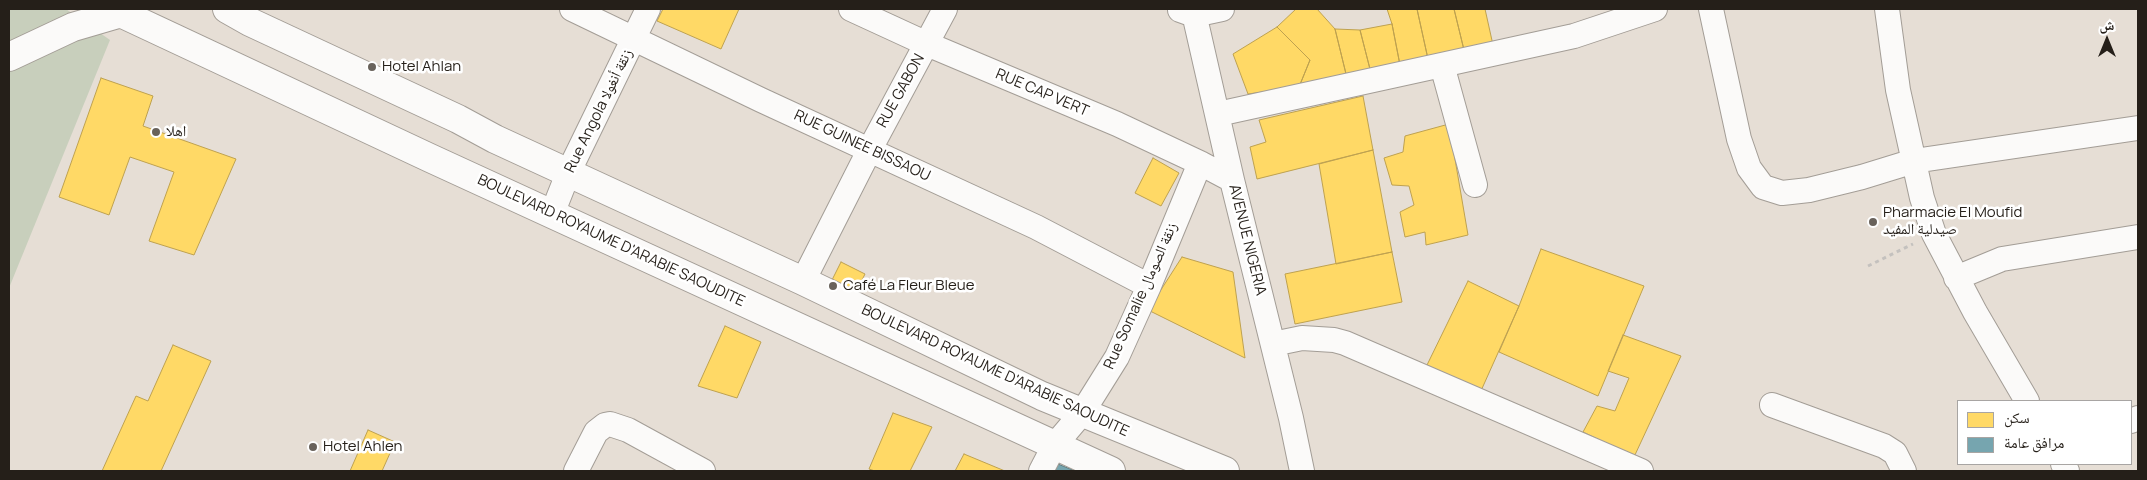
<!DOCTYPE html>
<html>
<head>
<meta charset="utf-8">
<style>
  body { margin:0 }
  #map { position:relative; width:2147px; height:480px; overflow:hidden; background:#e6ded5; font-family:Manrope,"Noto Naskh Arabic",sans-serif }
  canvas { display:block }
  .frame { position:absolute; inset:0; border:10px solid #251f19; pointer-events:none }
  .legend { position:absolute; left:1957px; top:400px; width:175px; height:65px; box-sizing:border-box; background:#fff; border:1px solid #a8a5a3; margin:0; padding:6px 9px; list-style:none; font-size:15px; color:#251f19 }
  .legend li { display:flex; align-items:center; gap:10px; height:25px }
  .legend b { width:25px; border:1px solid #a8a5a3 }
  .north { position:absolute; left:2082px; top:15px; width:50px; height:50px; -webkit-text-stroke:4px #fff; paint-order:stroke; rotate:0deg; font-size:14px; font-weight:700; line-height:20px; text-align:center; color:#251f19 }
  .north::after { content:''; display:block; margin:auto; width:18px; height:22px; background:#251f19; clip-path:polygon(50% 0,100% 100%,50% 72%,0 100%) }
</style>
</head>
<body>
<div id="map">
<canvas width="2147" height="480"></canvas>
<div class="frame"></div>
<ul class="legend">
<li><b style="height:14px;background:#ffd966"></b>سكن</li>
<li><b style="height:14px;background:#76a5af"></b>مرافق عامة</li>
</ul>
<div class="north">ش</div>
</div>
<script>
const ctx = document.querySelector('canvas').getContext('2d');
ctx.lineJoin = 'round';
function paint(path, color) {
  ctx.fillStyle = color;
  ctx.fill(path, 'evenodd');
}
function toPath(rows) {
  const path = new Path2D();
  for (const r of rows) {
    path.moveTo(r[0], r[1]);
    for (let i = 2; i < r.length; i += 2) path.lineTo(r[i], r[i + 1]);
  }
  return path;
}
function strokePath(path, color, width, dash) {
  ctx.strokeStyle = color;
  ctx.lineWidth = width;
  ctx.lineCap = dash ? 'butt' : 'round';
  ctx.setLineDash(dash || []);
  ctx.stroke(path);
}
function drawText(font, color, halo, rows, align = 'center') {
  ctx.font = font + ' Manrope,"Noto Naskh Arabic",sans-serif';
  ctx.lineWidth = 5;
  ctx.setLineDash([]);
  ctx.textBaseline = 'middle';
  ctx.strokeStyle = halo;
  ctx.fillStyle = color;
  for (const [text, x, y, turn = 0] of rows) {
    ctx.save();
    ctx.translate(x, y);
    ctx.rotate((+turn || 0) * Math.PI / 180);
    ctx.textAlign = isNaN(turn) ? turn : align;
    if (halo) ctx.strokeText(text, 0, 0);
    ctx.fillText(text, 0, 0);
    ctx.restore();
  }
}
paint(toPath([
  [9,9,66,9,110,40,9,288]
]), '#c8cfbc');
const homes = toPath([
  [663,9,739,9,721,49,657,21,663,9],
  [1296,9,1317,9,1335,29,1347,78,1299,87,1310,60,1277,27,1296,9],
  [1387,9,1417,9,1428,59,1400,65,1392,24,1387,9],
  [1417,9,1454,9,1464,50,1428,59,1417,9],
  [1454,9,1485,9,1493,45,1464,50,1454,9],
  [1392,24,1400,65,1371,73,1360,30,1392,24],
  [1277,27,1310,60,1299,87,1248,94,1233,54,1277,27],
  [1335,29,1360,30,1371,73,1347,78,1335,29],
  [101,78,153,96,143,126,236,159,194,255,149,241,174,172,130,157,109,215,59,197,101,78],
  [1363,96,1373,150,1257,179,1250,147,1266,142,1259,120,1363,96],
  [1449,124,1468,235,1426,245,1425,232,1405,237,1400,212,1414,205,1409,186,1392,185,1384,158,1403,152,1405,136,1449,124],
  [1373,150,1392,252,1336,264,1319,164,1373,150],
  [1153,158,1179,173,1161,206,1135,193,1153,158],
  [1541,249,1644,286,1598,396,1499,352,1519,306,1541,249],
  [1392,252,1402,302,1295,324,1285,274,1392,252],
  [1182,257,1233,272,1245,358,1148,310,1182,257],
  [841,262,865,274,854,296,830,284,841,262],
  [1468,281,1519,306,1480,393,1427,365,1468,281],
  [725,326,761,342,737,398,698,386,725,326],
  [1623,335,1681,356,1634,457,1583,432,1597,406,1615,411,1629,378,1608,371,1623,335],
  [173,345,211,361,161,471,102,471,136,396,148,401,173,345],
  [893,413,932,427,910,471,875,471,869,469,893,413],
  [368,430,395,442,382,471,350,471,368,430],
  [964,454,1005,471,955,471,964,454]
]);
paint(homes, '#ffd966');
strokePath(homes, '#bea14f', 1);
const public = toPath([
  [1053,462,1075,471,1048,471,1053,462]
]);
paint(public, '#76a5af');
strokePath(public, '#5e7d82', 1);
const minor = toPath([
  [572,9,761,100,1036,227,1149,286],
  [851,9,927,44,1117,124,1200,163,1232,180],
  [1193,9,1232,180,1291,418,1302,471],
  [1711,9,1739,139,1749,168,1763,187,1782,193,1809,190,1862,177,1914,161,2138,128],
  [1887,9,1898,90,1922,198,1934,234,1975,312,2027,401],
  [1180,10,1194,15,1222,9],
  [1442,65,1475,185],
  [1218,114,1574,36,1655,9],
  [552,214,569,171,648,9],
  [1956,278,2002,259,2138,237],
  [803,281,870,149,945,9],
  [1273,344,1302,338,1334,340,1345,343,1641,471],
  [1772,405,1884,446,1895,453,1904,471],
  [2131,421,2138,418],
  [2063,464,2067,471],
  [576,471,596,432,605,425,610,424,628,430,703,471],
  [1041,471,1054,446,1082,413,1117,357,1149,286,1200,163]
]);
const major = toPath([
  [112,9,430,158,1111,471],
  [227,9,250,22,458,119,495,139,803,281,1042,396,1225,471],
  [9,57,73,27,121,13]
]);
strokePath(minor, '#a39d96', 26);
strokePath(major, '#a39d96', 30);
strokePath(toPath([
  [1868,266,1913,244]
]), '#c4c1be', 3, [4, 4]);
strokePath(minor, '#fbfaf9', 24);
strokePath(major, '#fbfaf9', 28);
for (const [x, y, r, color] of [
  [372,67,5,"#69625b"],
  [156,132,5,"#69625b"],
  [1873,222,5,"#69625b"],
  [833,286,5,"#69625b"],
  [313,447,5,"#69625b"]
]) {
  const dot = new Path2D();
  dot.arc(x, y, r, 0, 2 * Math.PI);
  ctx.fillStyle = color;
  ctx.fill(dot);
  strokePath(dot, '#fff', 2);
}
drawText('15px', '#251f19', '#fff', [
  ["Hotel Ahlan",382,67],
  ["اهلا",166,132],
  ["Pharmacie El Moufid",1883,213],
  ["صيدلية المفيد",1883,230],
  ["Café La Fleur Bleue",843,286],
  ["Hotel Ahlen",323,447]
], 'left');
drawText('15px', '#251f19', '#fff', [
  ["RUE GABON",901,91,-61],
  ["RUE CAP VERT",1042,93,23],
  ["Rue Angola زنقة أنغولا",599,111,-64],
  ["RUE GUINEE BISSAOU",862,146,25],
  ["AVENUE NIGERIA",1247,240,76],
  ["BOULEVARD ROYAUME D'ARABIE SAOUDITE",611,241,25],
  ["Rue Somalie زنقة الصومال",1141,296,-66],
  ["BOULEVARD ROYAUME D'ARABIE SAOUDITE",995,371,25]
]);
</script>
</body>
</html>
